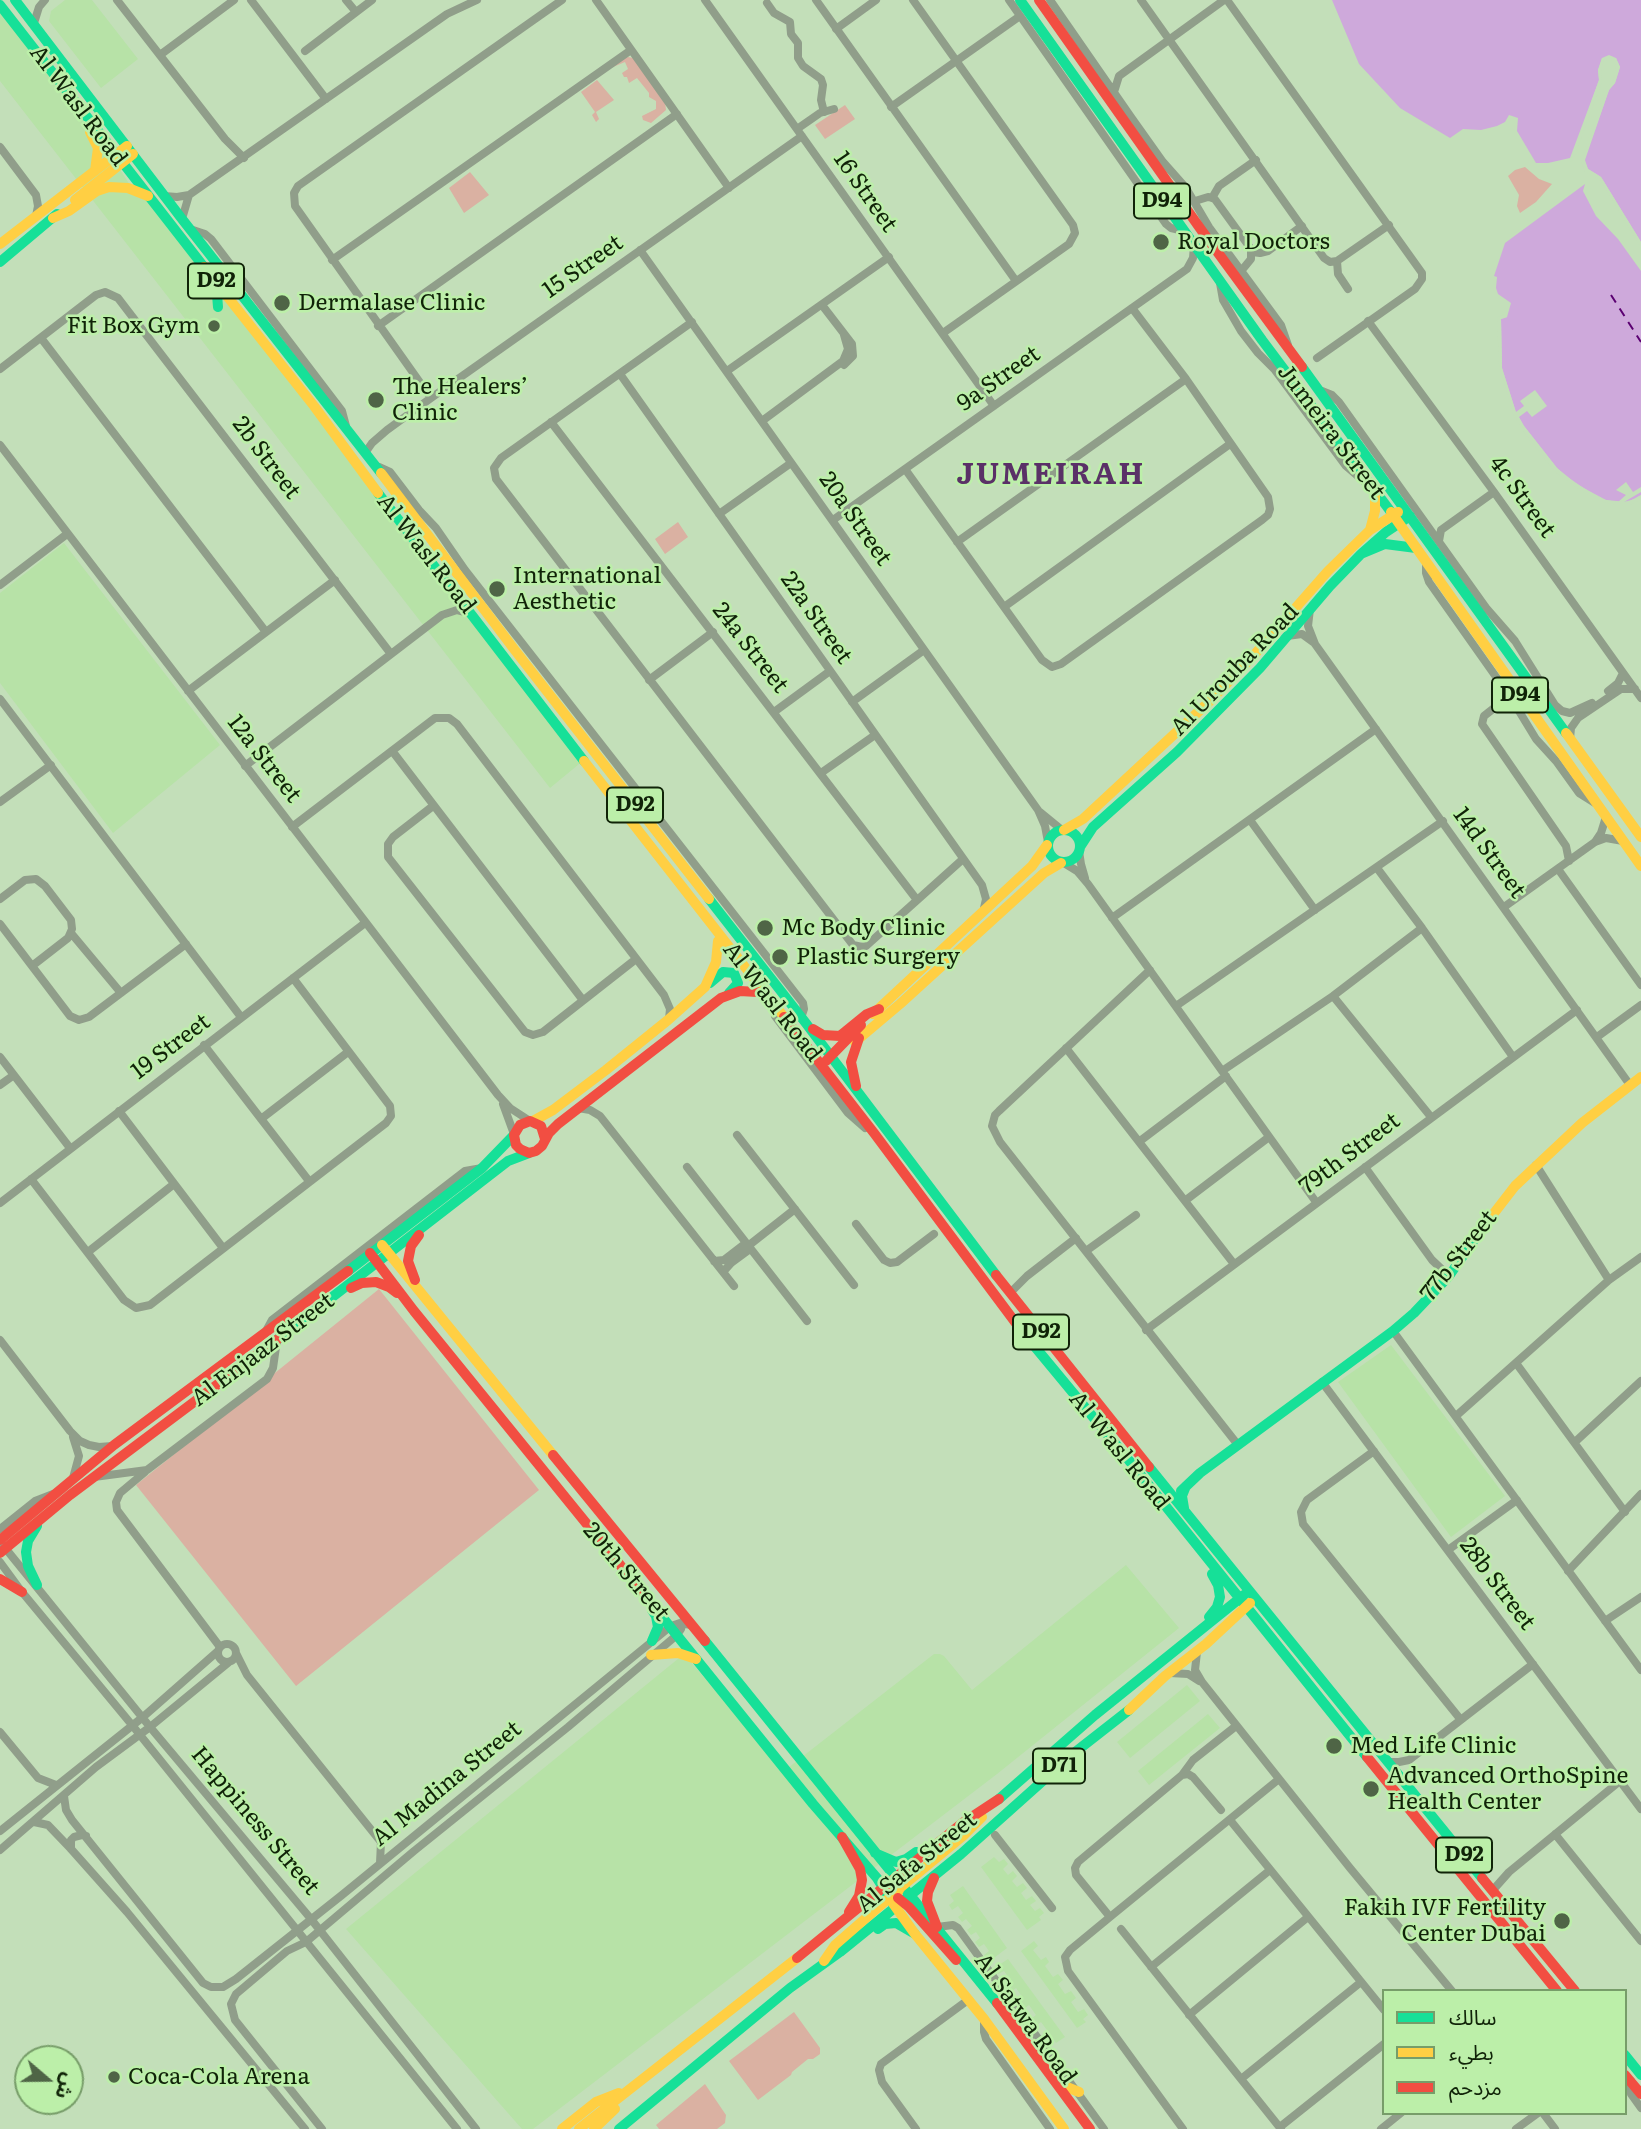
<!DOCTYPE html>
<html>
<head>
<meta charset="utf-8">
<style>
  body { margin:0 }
  #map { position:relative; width:1641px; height:2129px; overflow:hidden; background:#c3dfb9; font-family:Literata,"Noto Sans Arabic",serif }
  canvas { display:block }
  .legend { position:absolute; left:1382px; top:1989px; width:245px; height:126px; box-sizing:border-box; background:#bcefa9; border:2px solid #779d69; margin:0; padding:9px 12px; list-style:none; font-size:21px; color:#102308 }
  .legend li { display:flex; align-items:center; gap:14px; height:35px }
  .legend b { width:35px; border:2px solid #779d69 }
  .north { position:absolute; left:14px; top:2045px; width:70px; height:70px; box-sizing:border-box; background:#bcefa9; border:2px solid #779d69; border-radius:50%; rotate:110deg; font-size:19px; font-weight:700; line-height:28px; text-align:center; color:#102308 }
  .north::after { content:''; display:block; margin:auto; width:24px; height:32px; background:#4f6546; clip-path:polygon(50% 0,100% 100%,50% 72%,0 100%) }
</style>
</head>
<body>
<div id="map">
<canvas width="1641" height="2129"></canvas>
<ul class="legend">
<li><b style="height:9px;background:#16e098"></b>سالك</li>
<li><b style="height:9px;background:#ffcf43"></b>بطيء</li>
<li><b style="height:9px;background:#f24e42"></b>مزدحم</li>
</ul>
<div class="north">ش</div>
</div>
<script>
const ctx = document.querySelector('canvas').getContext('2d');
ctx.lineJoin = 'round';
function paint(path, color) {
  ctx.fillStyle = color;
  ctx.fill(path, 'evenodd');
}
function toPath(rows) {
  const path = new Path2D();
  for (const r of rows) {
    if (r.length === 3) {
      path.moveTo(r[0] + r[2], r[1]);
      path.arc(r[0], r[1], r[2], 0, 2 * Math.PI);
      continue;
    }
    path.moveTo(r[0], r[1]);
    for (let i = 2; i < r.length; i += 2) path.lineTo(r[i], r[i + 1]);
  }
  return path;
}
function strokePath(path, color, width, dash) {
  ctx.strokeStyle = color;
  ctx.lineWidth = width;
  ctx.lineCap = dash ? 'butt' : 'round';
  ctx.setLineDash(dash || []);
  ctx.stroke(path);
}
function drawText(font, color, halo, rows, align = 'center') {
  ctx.font = font + ' Literata,serif';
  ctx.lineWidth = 5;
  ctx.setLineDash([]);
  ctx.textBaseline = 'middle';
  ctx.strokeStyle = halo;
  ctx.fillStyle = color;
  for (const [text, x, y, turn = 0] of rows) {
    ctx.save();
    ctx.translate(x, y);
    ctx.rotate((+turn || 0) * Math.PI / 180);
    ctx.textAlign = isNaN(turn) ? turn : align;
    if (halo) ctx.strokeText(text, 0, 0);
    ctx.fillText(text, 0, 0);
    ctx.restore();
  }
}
paint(toPath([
  [65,0,92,0,138,59,101,88,49,21,51,11],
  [0,4,96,133,132,188,150,198,584,760,550,788,0,81],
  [64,543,220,745,113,833,0,683,0,593],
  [1391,1345,1505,1496,1451,1537,1338,1382],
  [1126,1565,1179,1628,997,1774,533,2129,522,2129,346,1929,684,1654,784,1771,934,1654,940,1654,944,1656,972,1690],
  [1187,1685,1200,1701,1130,1758,1117,1742],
  [1208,1714,1220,1728,1149,1785,1138,1771],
  [994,1857,999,1862,1004,1859,1008,1864,1003,1869,1008,1875,1013,1871,1017,1876,1012,1881,1017,1887,1023,1883,1027,1888,1021,1893,1026,1900,1032,1896,1036,1901,1030,1905,1035,1911,1040,1908,1044,1913,1039,1917,1041,1920,1027,1930,981,1867],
  [963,1886,1007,1948,994,1958,993,1956,988,1960,984,1955,989,1951,984,1944,979,1947,975,1942,980,1938,976,1932,971,1935,967,1930,972,1926,966,1919,962,1922,958,1917,963,1913,958,1906,952,1910,949,1905,954,1901,950,1895],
  [1034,1941,1038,1946,1033,1950,1041,1960,1046,1957,1049,1962,1045,1966,1053,1977,1058,1974,1063,1980,1058,1984,1065,1994,1071,1991,1076,1998,1071,2002,1078,2012,1084,2009,1088,2015,1083,2019,1086,2022,1077,2028,1021,1951],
  [1008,1959,1065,2037,1056,2043,1054,2040,1049,2043,1044,2037,1049,2033,1041,2022,1036,2026,1031,2019,1036,2015,1029,2005,1024,2009,1018,2002,1023,1998,1016,1988,1011,1992,1006,1985,1011,1981,1004,1971,998,1974,996,1971,1001,1968,999,1965]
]), '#b7e2a7');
paint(toPath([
  [628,57,633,58,665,102,666,110,651,123,643,120,642,116,656,109,656,101,649,97,649,93,637,78,629,83,627,77,624,77,622,73,628,69,625,62,613,67,622,59],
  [597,80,614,100,596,112,599,119,596,122,592,115,595,112,581,92],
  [845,105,855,119,825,139,815,125],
  [1525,167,1539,179,1552,184,1536,202,1520,213,1517,206,1519,195,1508,176,1515,170],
  [470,172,489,195,464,213,449,188],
  [678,522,688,537,665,554,655,539],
  [379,1289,539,1490,296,1686,136,1485],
  [794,2012,820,2048,820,2054,813,2059,808,2059,792,2072,791,2075,758,2100,729,2061],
  [705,2084,726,2115,725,2123,717,2129,659,2129,656,2125]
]), '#dab1a2');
paint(toPath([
  [1332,0,1641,0,1641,242,1601,177,1588,169,1584,160,1609,90,1615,83,1620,67,1616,58,1602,58,1598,70,1599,80,1570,158,1548,163,1536,163,1517,131,1518,118,1509,115,1505,122,1497,126,1481,130,1463,129,1450,138,1400,108,1359,64],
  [1585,184,1583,191,1596,216,1618,239,1641,271,1641,495,1628,502,1606,500,1596,496,1564,475,1557,468,1524,426,1516,413,1502,368,1501,319,1507,317,1511,303,1498,294,1496,288,1497,277,1494,276,1505,243]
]), '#cea9db');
paint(toPath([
  [1609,55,1616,58,1620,67,1615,83,1609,90,1585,160,1588,169,1601,177,1641,242,1641,246,1638,244,1599,179,1585,172,1581,161,1605,89,1612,81,1616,67,1614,61,1609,59,1604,61,1601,71,1602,82,1573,160,1570,162,1599,80,1598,70,1602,58],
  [1504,314,1507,315,1507,317,1501,319,1502,368,1516,412,1524,406,1520,401,1535,390,1547,406,1532,417,1527,411,1519,417,1524,426,1557,468,1578,485,1606,500,1618,502,1626,495,1616,490,1626,482,1633,492,1641,487,1641,492,1624,502,1635,499,1641,495,1641,500,1629,505,1616,505,1603,502,1581,491,1554,471,1522,430,1513,414,1499,365,1497,318]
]), '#c3dfb9');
strokePath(toPath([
  [1611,295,1641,342]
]), '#5b0071', 2, [9, 7]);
strokePath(toPath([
  [117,0,225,139,244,158],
  [251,0,326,99],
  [346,0,356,12],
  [596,0,729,188],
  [705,0,994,406],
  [816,0,1016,281],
  [913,0,1073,225,1075,233,1069,244,943,333],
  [1009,0,1166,224,1171,228,1184,231],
  [1050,0,1131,117,1163,162,1186,188,1209,227,1281,325,1288,345],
  [1141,0,1324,258,1330,262,1337,261,1389,225],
  [1227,0,1422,273,1422,279,1415,289,1317,358],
  [767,3,774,13,790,22,791,34,798,43,798,58,803,66,821,79,823,85,821,100,824,112],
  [34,23,39,7,45,0],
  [836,29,876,0],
  [305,51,372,0],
  [160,55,234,0],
  [1114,92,1119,76,1224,0],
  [891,107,1020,16],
  [797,129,820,113,834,109],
  [0,147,36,195,38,206,36,216],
  [164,196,177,197,189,195,447,14,477,0],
  [1212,198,1219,186,1256,160],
  [1195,201,1208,197,1214,198,1251,249,1251,259,1242,270],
  [182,219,189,195],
  [190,229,205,234,211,239,342,411,346,426],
  [640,250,1038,810,1045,826,1048,842],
  [1252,252,1260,253,1268,251,1302,226],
  [332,260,631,50],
  [1337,261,1338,274,1348,289],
  [1220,283,1223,300,1241,331,1258,353,1275,370,1346,466,1367,484],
  [822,305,852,344,853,356,844,365],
  [1368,321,1494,492,1641,698],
  [692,322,501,458,494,468,496,479,853,945,862,947,866,946,963,859],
  [378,326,677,114],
  [41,338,266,632],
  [0,369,96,295,105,292,118,298,391,654],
  [727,371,889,257],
  [620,374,982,885,986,899,984,908],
  [1322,391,1332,395,1339,402,1487,609,1515,641,1555,705,1562,711,1570,713,1592,703],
  [431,398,295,206,294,193,298,186,562,0],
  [762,421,843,361,848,349,844,335],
  [551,422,917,900],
  [0,445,498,1095,510,1108,530,1121],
  [365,453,372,443,387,430,431,398,802,136],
  [379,467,390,472,419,510,436,528,465,570,803,1003,804,1009,801,1018],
  [905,469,1042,660,1052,667,1061,664,1262,520,1268,515,1270,509,1268,497,1186,379,1132,308],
  [719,514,791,463],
  [833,520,1187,269,1193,258,1194,245],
  [1439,541,1441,530,1494,492],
  [957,542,1186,379],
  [1426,563,1426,573,1429,582,1511,698,1536,739,1556,761,1579,793,1595,803],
  [0,585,67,534],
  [1004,607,1230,444],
  [1310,609,1308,626,1315,644,1630,1085],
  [1287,636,1302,634,1313,642],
  [649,680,713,632],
  [188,691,335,580],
  [1608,691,1618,683,1623,673],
  [1508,693,1503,701,1484,716,1482,724,1566,846,1569,861],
  [0,699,241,1017],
  [852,702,924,650],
  [774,712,830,671],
  [1570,739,1571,728,1578,718,1621,689,1635,689],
  [393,752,582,999],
  [245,766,442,615,457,610,469,613],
  [821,773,875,735],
  [0,802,51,765],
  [433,806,393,837,388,844,388,857,525,1032,533,1035,543,1032,636,959],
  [1040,812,1062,830],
  [1250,820,1315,910],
  [292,827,435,718,449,718,457,724,664,995,670,1009,669,1019],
  [1595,842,1601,833,1606,817],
  [1079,851,1081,864,1085,878],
  [1064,863,1077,871,1088,884,1316,1202],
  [1377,868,1422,928,1513,1057],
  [1558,869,1641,985],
  [0,899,25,880,36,879,45,886,71,920,72,929,68,938,32,966],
  [1504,907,1595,842,1606,838,1623,841],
  [1112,918,1376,729],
  [0,924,70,1016,79,1020,89,1017,186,944],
  [71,933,121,993],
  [1150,970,999,1111,995,1115,992,1126,1000,1142,1238,1445],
  [1333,996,1431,1117],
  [1176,1006,1443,821],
  [775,1016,848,1113,865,1128],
  [1597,1037,1641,1005],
  [204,1045,309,1181],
  [1066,1048,1234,1264],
  [0,1057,70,1148],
  [1222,1071,1333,996,1422,928],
  [0,1085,14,1075],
  [503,1104,514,1134],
  [578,1108,590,1110,600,1116,734,1286],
  [119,1111,223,1248],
  [261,1119,348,1052],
  [737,1135,854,1285],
  [1140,1141,1226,1076],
  [1536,1165,1609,1280],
  [687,1167,807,1321],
  [1365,1167,1432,1260,1449,1276],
  [31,1179,124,1300,136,1308,150,1305,386,1123,391,1116,390,1106,293,978],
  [1186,1200,1269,1137],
  [0,1203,365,923],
  [856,1224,884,1260,890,1263,897,1262,934,1234],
  [748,1246,795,1209],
  [1086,1251,1136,1215],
  [88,1252,174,1184],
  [714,1261,724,1260,746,1243],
  [723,1272,731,1263,750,1249],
  [1010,1293,1027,1276,1076,1238],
  [1146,1330,1577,1010],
  [266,1331,272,1320,465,1171,482,1168],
  [1393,1331,1641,1670],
  [0,1340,70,1431,80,1441,89,1445,99,1447,112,1446],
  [1516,1363,1625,1512],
  [1322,1382,1641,1809],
  [1456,1416,1609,1280,1641,1257],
  [73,1437,79,1456,73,1478],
  [1575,1442,1641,1381],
  [1374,1451,1307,1500,1301,1512,1303,1524,1461,1720],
  [145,1472,120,1493,116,1502,117,1510,220,1647],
  [94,1477,147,1470,267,1379,273,1368,277,1340],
  [0,1529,35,1501,53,1494],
  [2,1544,150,1727,311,1919,476,2129],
  [1448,1550,1517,1500],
  [0,1562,22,1592,132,1725,457,2129],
  [1568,1571,1641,1494],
  [1605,1621,1641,1597],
  [227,1653,9],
  [1197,1652,1195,1670,1202,1682,1350,1868,1452,1991],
  [236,1653,247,1675,381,1842,380,1863],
  [1170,1673,1188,1674,1199,1681],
  [0,1732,38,1778,56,1785],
  [1389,1762,1399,1762,1409,1760,1533,1664],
  [1182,1775,1193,1760,1236,1726],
  [64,1796,66,1810,72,1820,203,1983,211,1987,223,1987,236,1979,342,1895,671,1626,680,1623,691,1625],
  [1230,1820,1384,2010],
  [34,1822,48,1825,71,1849,127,1912,305,2129],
  [0,1831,143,1717,218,1651],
  [1555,1834,1641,1941],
  [995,1835,1052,1908],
  [71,1849,71,1840,74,1837,82,1835,86,1836],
  [0,1850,96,1767,150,1727,228,1663],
  [1493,1890,1509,1872,1620,1781],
  [1110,1917,1076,1875,1075,1868,1078,1862,1182,1775,1188,1774,1193,1777,1221,1810],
  [937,1927,953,1925,958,1928,1104,2129],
  [1121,1929,1281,2129],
  [1151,1967,1270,1870],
  [1189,2015,1308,1917],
  [984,2019,984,2032,986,2039,1050,2129],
  [1241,2079,1361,1982],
  [1631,2081,1631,2094,1641,2108],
  [1543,2113,1555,2129],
  [1280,2127,1384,2044],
  [322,2129,235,2020,231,2004,236,1994,287,1951,306,1942,414,1851,568,1727,677,1635,681,1629,683,1621],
  [916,2129,882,2082,879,2070,881,2064,968,2000],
  [1183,2129,1068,1971,1065,1957,1070,1950,1110,1917,1279,1779],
  [1381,2129,1401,2113],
  [1516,2129,1538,2113]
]), '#909e8a', 8);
strokePath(toPath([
  [15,0,182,219,381,473],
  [1020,0,1262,340,1391,512],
  [0,5,204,267],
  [0,262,57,214],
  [216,282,218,307],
  [1302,367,1566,733],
  [378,493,584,761],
  [1361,554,1385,544,1416,548],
  [1064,846,16],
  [1080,847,1093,827,1177,752,1260,668,1330,586,1361,554,1386,532,1410,516],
  [709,899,805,1022,996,1275],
  [710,983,723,972,734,973,738,983,729,993],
  [348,1271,482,1168,514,1135],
  [1021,1330,1127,1458,1367,1757],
  [278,1339,508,1161,529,1153],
  [1149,1467,1482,1878],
  [1181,1491,1200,1473,1393,1331,1414,1313,1449,1276,1481,1230],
  [1184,1508,1182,1496,1186,1486],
  [37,1526,28,1541,26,1552,28,1566,37,1585],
  [642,1592,813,1804,877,1878,892,1902],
  [652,1610,656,1616,658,1627,652,1641],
  [1209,1617,1217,1607,1220,1597,1218,1585,1212,1574],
  [705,1641,997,2003],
  [999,1799,1095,1715,1244,1595],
  [875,1853,896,1862,906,1859,916,1852],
  [878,1929,885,1924,896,1923,915,1934],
  [1625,2055,1641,2075],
  [619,2129,790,1988,840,1952,961,1854,1074,1753,1129,1710]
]), '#16e098', 10);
strokePath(toPath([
  [90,132,98,148,95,171],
  [75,200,133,154],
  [53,218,69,211,97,191,109,187,128,188,148,196],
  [0,244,127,146],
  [204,267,314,406,378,493],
  [381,473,514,649,709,899],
  [1391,512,1641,866],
  [1370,530,1375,511,1375,490],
  [1566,733,1641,837],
  [584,761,784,1017],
  [1064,830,1083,819,1211,700,1255,654,1328,571,1370,530,1398,512],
  [873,1014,1032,866,1047,845],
  [855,1042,900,1004,1044,873,1061,863],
  [533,1121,553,1110,606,1070,668,1020,705,987,716,962,718,941],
  [1481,1230,1515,1186,1582,1123,1641,1077],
  [382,1245,553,1455],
  [651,1655,678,1653,696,1659],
  [1129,1710,1165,1676,1206,1644,1250,1603],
  [892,1902,915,1934,984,2019,1064,2129],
  [896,1907,895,1897,900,1888,963,1836,982,1817],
  [824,1961,835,1945,889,1898,896,1886],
  [1057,2083,1079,2092],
  [562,2129,596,2102,619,2093],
  [579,2129,797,1958],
  [594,2129,615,2109]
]), '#ffcf43', 10);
strokePath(toPath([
  [1039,0,1202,231,1302,367],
  [784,1017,874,1133,1021,1330],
  [813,1029,823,1035,840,1036,867,1014,879,1009],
  [826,1061,861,1025],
  [856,1086,851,1062,859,1038],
  [545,1139,541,1126,530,1121,520,1125,514,1135,516,1145,520,1149,529,1153,536,1151,542,1146,549,1133,558,1124,721,998,740,991,757,992],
  [370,1253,414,1311,642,1592],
  [996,1275,1149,1467],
  [415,1280,408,1261,411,1246,419,1235],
  [351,1288,362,1283,376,1282,389,1287,397,1293],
  [553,1455,705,1641],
  [0,1540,114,1445,348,1271],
  [0,1553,70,1495,278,1339],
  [0,1579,22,1592],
  [1367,1757,1557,1991],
  [842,1837,860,1869,862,1880,859,1896,849,1912],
  [934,1878,928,1892,927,1901,937,1927],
  [1482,1878,1575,1991],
  [898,1898,909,1907,956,1960],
  [797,1958,961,1824,999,1799],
  [997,2003,1090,2129],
  [1625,2075,1641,2094]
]), '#f24e42', 10);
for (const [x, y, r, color] of [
  [1161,242,9,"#4f6546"],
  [282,303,9,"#4f6546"],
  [214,326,7,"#4f6546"],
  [376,400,9,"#4f6546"],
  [497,589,9,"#4f6546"],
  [765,928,9,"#4f6546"],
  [780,957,9,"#4f6546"],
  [1334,1746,9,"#4f6546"],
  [1371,1789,9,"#4f6546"],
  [1562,1921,9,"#4f6546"],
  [114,2077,7,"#4f6546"]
]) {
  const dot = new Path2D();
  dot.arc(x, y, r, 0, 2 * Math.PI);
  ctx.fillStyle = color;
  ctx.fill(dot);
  strokePath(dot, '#bcefa9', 2.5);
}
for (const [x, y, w] of [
  [1162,201,56],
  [216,281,56],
  [1520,695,56],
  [635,805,56],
  [1041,1332,56],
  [1059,1766,52],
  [1464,1855,56]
]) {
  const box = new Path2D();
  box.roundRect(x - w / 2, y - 17.5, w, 35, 5);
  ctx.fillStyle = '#bcefa9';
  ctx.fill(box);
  strokePath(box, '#102308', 2);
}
drawText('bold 21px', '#102308', null, [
  ["D94",1162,201],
  ["D92",216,281],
  ["D94",1520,695],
  ["D92",635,805],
  ["D92",1041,1332],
  ["D71",1059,1766],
  ["D92",1464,1855]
]);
drawText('23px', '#102308', '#bcefa9', [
  ["Al Wasl Road",78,106,53],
  ["16 Street",865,192,55],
  ["15 Street",583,267,-35],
  ["9a Street",999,379,-35],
  ["Jumeira Street",1331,432,53],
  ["2b Street",266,458,53],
  ["4c Street",1522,497,54],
  ["20a Street",855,519,55],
  ["Al Wasl Road",426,554,52],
  ["22a Street",816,618,55],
  ["24a Street",750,648,52],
  ["Al Urouba Road",1235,670,-46],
  ["12a Street",264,759,52],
  ["14d Street",1489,853,54],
  ["Al Wasl Road",772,1002,52],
  ["19 Street",171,1047,-37],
  ["79th Street",1350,1154,-37],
  ["77b Street",1459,1256,-52],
  ["Al Enjaaz Street",263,1350,-37],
  ["Al Wasl Road",1119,1451,51],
  ["20th Street",626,1572,50],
  ["28b Street",1497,1584,53],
  ["Al Madina Street",447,1784,-39],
  ["Happiness Street",255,1821,50],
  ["Al Safa Street",917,1863,-39],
  ["Al Satwa Road",1025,2019,54]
]);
drawText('23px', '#102308', '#bcefa9', [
  ["Royal Doctors",1177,242],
  ["Dermalase Clinic",298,303],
  ["Fit Box Gym",200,326,"right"],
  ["The Healers’",392,387],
  ["Clinic",392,413],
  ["International",513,576],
  ["Aesthetic",513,602],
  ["Mc Body Clinic",781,928],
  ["Plastic Surgery",796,957],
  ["Med Life Clinic",1350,1746],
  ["Advanced OrthoSpine",1387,1776],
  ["Health Center",1387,1802],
  ["Fakih IVF Fertility",1546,1908,"right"],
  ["Center Dubai",1546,1934,"right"],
  ["Coca-Cola Arena",128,2077]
], 'left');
ctx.letterSpacing = '2px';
drawText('bold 30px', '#5a3167', '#bcefa9', [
  ["JUMEIRAH",1051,475]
]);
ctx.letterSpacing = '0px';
</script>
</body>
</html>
